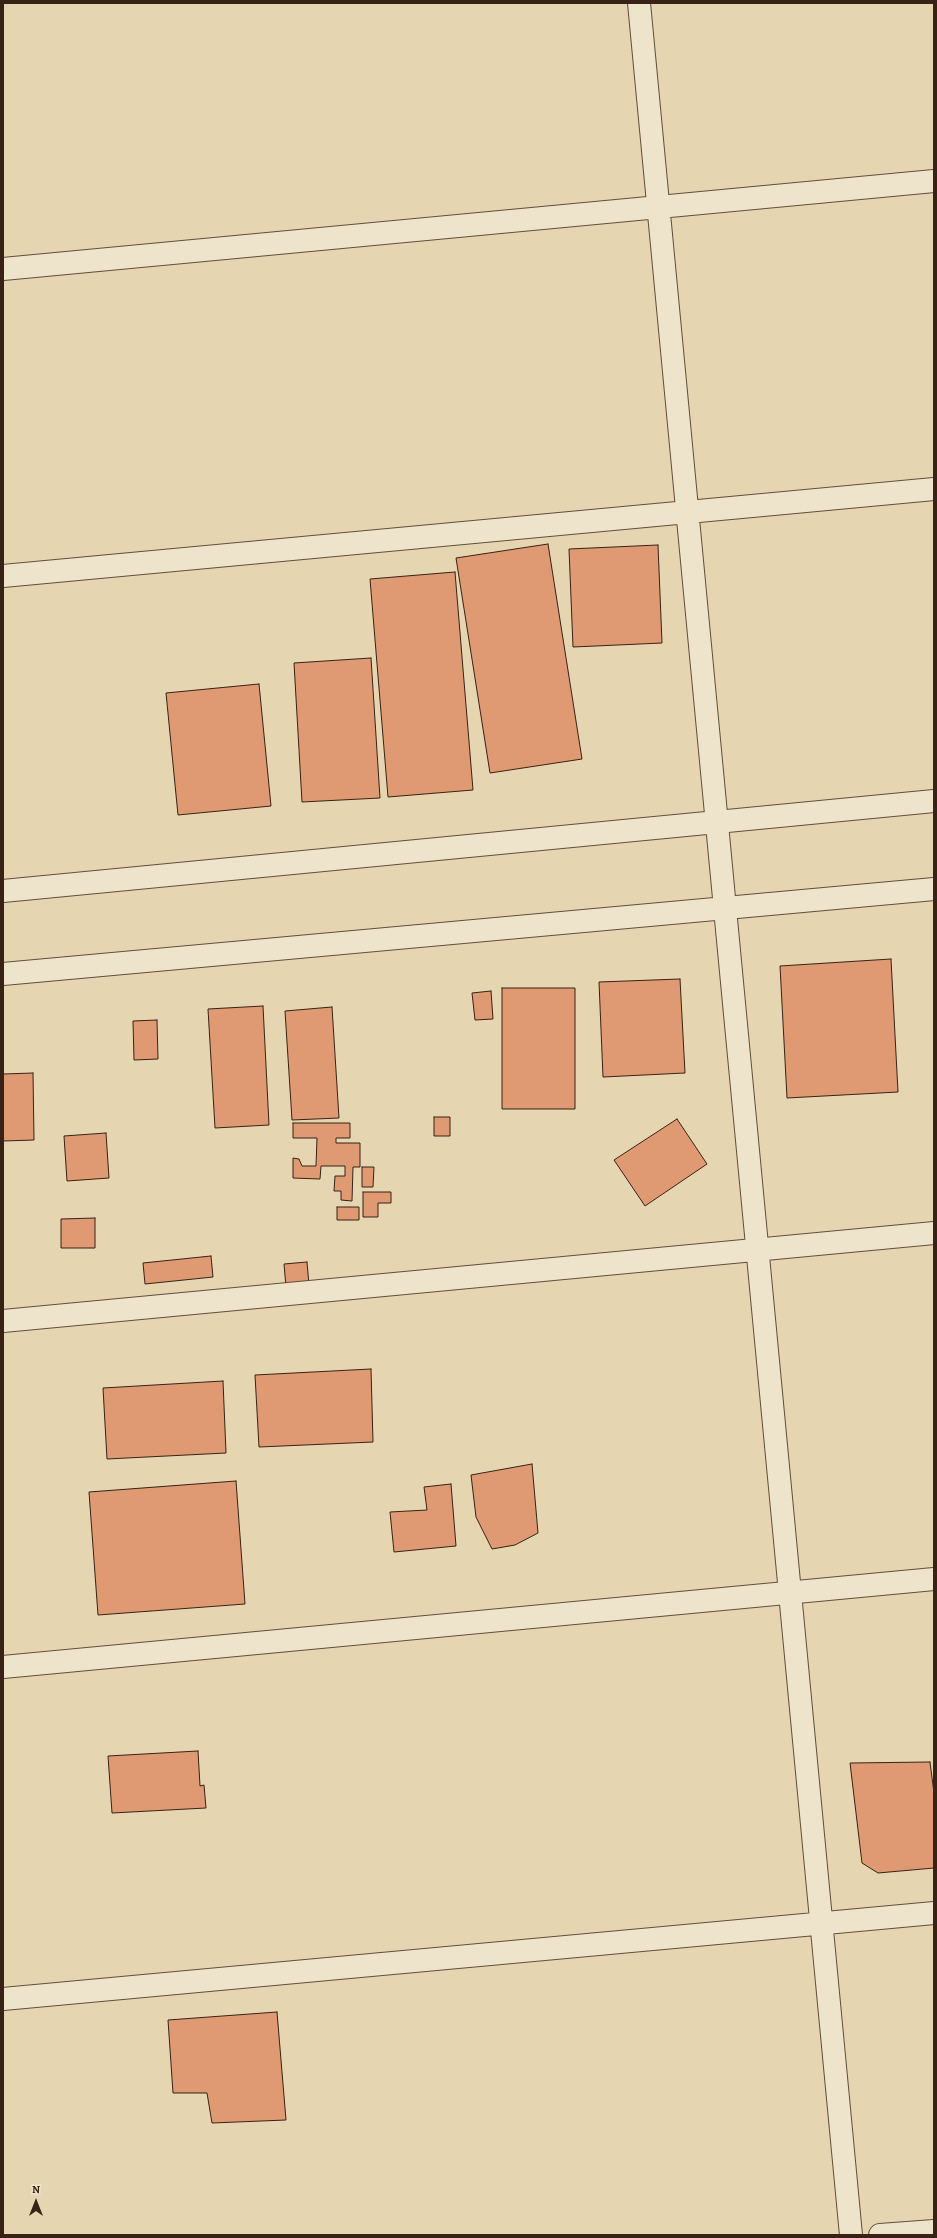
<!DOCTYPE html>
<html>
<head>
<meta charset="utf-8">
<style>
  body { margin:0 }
  #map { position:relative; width:937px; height:2238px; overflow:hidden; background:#e5d5b1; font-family:Alegreya,serif }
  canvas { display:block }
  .frame { position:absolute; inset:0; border:4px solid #372215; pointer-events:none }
  .north { position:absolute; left:16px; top:2182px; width:40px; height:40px; -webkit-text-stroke:3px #eee4cc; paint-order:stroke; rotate:0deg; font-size:11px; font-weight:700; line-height:16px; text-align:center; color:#372215 }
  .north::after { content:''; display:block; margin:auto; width:14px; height:18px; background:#372215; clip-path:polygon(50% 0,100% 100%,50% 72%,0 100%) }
</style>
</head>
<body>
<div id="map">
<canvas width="937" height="2238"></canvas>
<div class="frame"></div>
<div class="north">N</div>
</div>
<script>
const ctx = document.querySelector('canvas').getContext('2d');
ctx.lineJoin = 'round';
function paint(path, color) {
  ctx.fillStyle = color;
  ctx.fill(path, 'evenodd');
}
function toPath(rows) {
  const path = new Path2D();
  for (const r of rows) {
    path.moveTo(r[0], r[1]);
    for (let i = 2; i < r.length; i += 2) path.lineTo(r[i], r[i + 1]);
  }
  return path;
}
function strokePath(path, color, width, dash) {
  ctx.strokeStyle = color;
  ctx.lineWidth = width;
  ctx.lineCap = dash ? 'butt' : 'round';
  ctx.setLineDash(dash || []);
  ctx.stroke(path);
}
const building = toPath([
  [548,544,582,759,490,773,456,558,548,544],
  [658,545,662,643,573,647,569,549,658,545],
  [455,572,473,790,388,797,370,579,455,572],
  [371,658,380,798,302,802,294,663,371,658],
  [259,684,271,806,178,815,166,693,259,684],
  [891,959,898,1092,787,1098,780,966,891,959],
  [680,979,685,1073,603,1077,599,982,680,979],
  [502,988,575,988,575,1109,502,1109,502,988],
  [491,991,493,1019,475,1020,472,993,491,991],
  [263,1006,269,1125,215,1128,208,1009,263,1006],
  [332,1007,339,1118,292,1120,285,1011,332,1007],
  [157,1020,158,1059,134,1060,133,1021,157,1020],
  [33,1073,34,1140,3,1141,3,1074,33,1073],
  [434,1117,450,1117,450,1136,434,1136,434,1117],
  [677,1119,707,1164,645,1206,614,1160,677,1119],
  [293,1123,350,1123,350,1138,336,1138,336,1143,360,1143,360,1167,353,1167,352,1201,341,1200,341,1191,334,1191,335,1176,345,1176,345,1166,321,1166,320,1179,293,1178,293,1158,299,1159,302,1166,316,1166,317,1138,293,1138,293,1123],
  [106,1133,109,1178,67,1181,64,1136,106,1133],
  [362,1167,374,1167,373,1187,362,1187,362,1167],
  [363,1192,391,1192,391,1203,378,1203,378,1217,363,1217,363,1192],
  [337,1207,359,1207,359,1220,337,1220,337,1207],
  [95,1218,95,1248,61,1248,61,1219,95,1218],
  [211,1256,213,1277,145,1284,143,1263,211,1256],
  [307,1262,309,1285,286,1287,284,1264,307,1262],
  [371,1369,373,1442,259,1447,255,1375,371,1369],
  [223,1381,226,1453,107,1459,103,1388,223,1381],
  [532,1464,538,1533,515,1545,492,1549,476,1517,471,1475,532,1464],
  [236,1481,245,1604,98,1615,89,1492,236,1481],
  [451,1484,456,1546,394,1552,390,1512,427,1510,424,1487,451,1484],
  [198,1751,200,1786,204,1785,206,1808,112,1813,108,1756,198,1751],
  [930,1762,934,1793,934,1868,878,1873,862,1863,850,1763,930,1762],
  [277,2012,286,2120,212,2123,207,2093,173,2093,168,2020,277,2012]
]);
paint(building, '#df9973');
strokePath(building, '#372215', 1);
const street = toPath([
  [639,3,851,2235],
  [3,269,934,181],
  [3,576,934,489],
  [3,891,934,801],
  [3,974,934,889],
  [3,1321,934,1233],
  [3,1667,934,1579],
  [3,1999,934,1913],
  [880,2235,934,2231]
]);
strokePath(street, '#624f3c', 24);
strokePath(street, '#eee4cc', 22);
</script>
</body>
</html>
